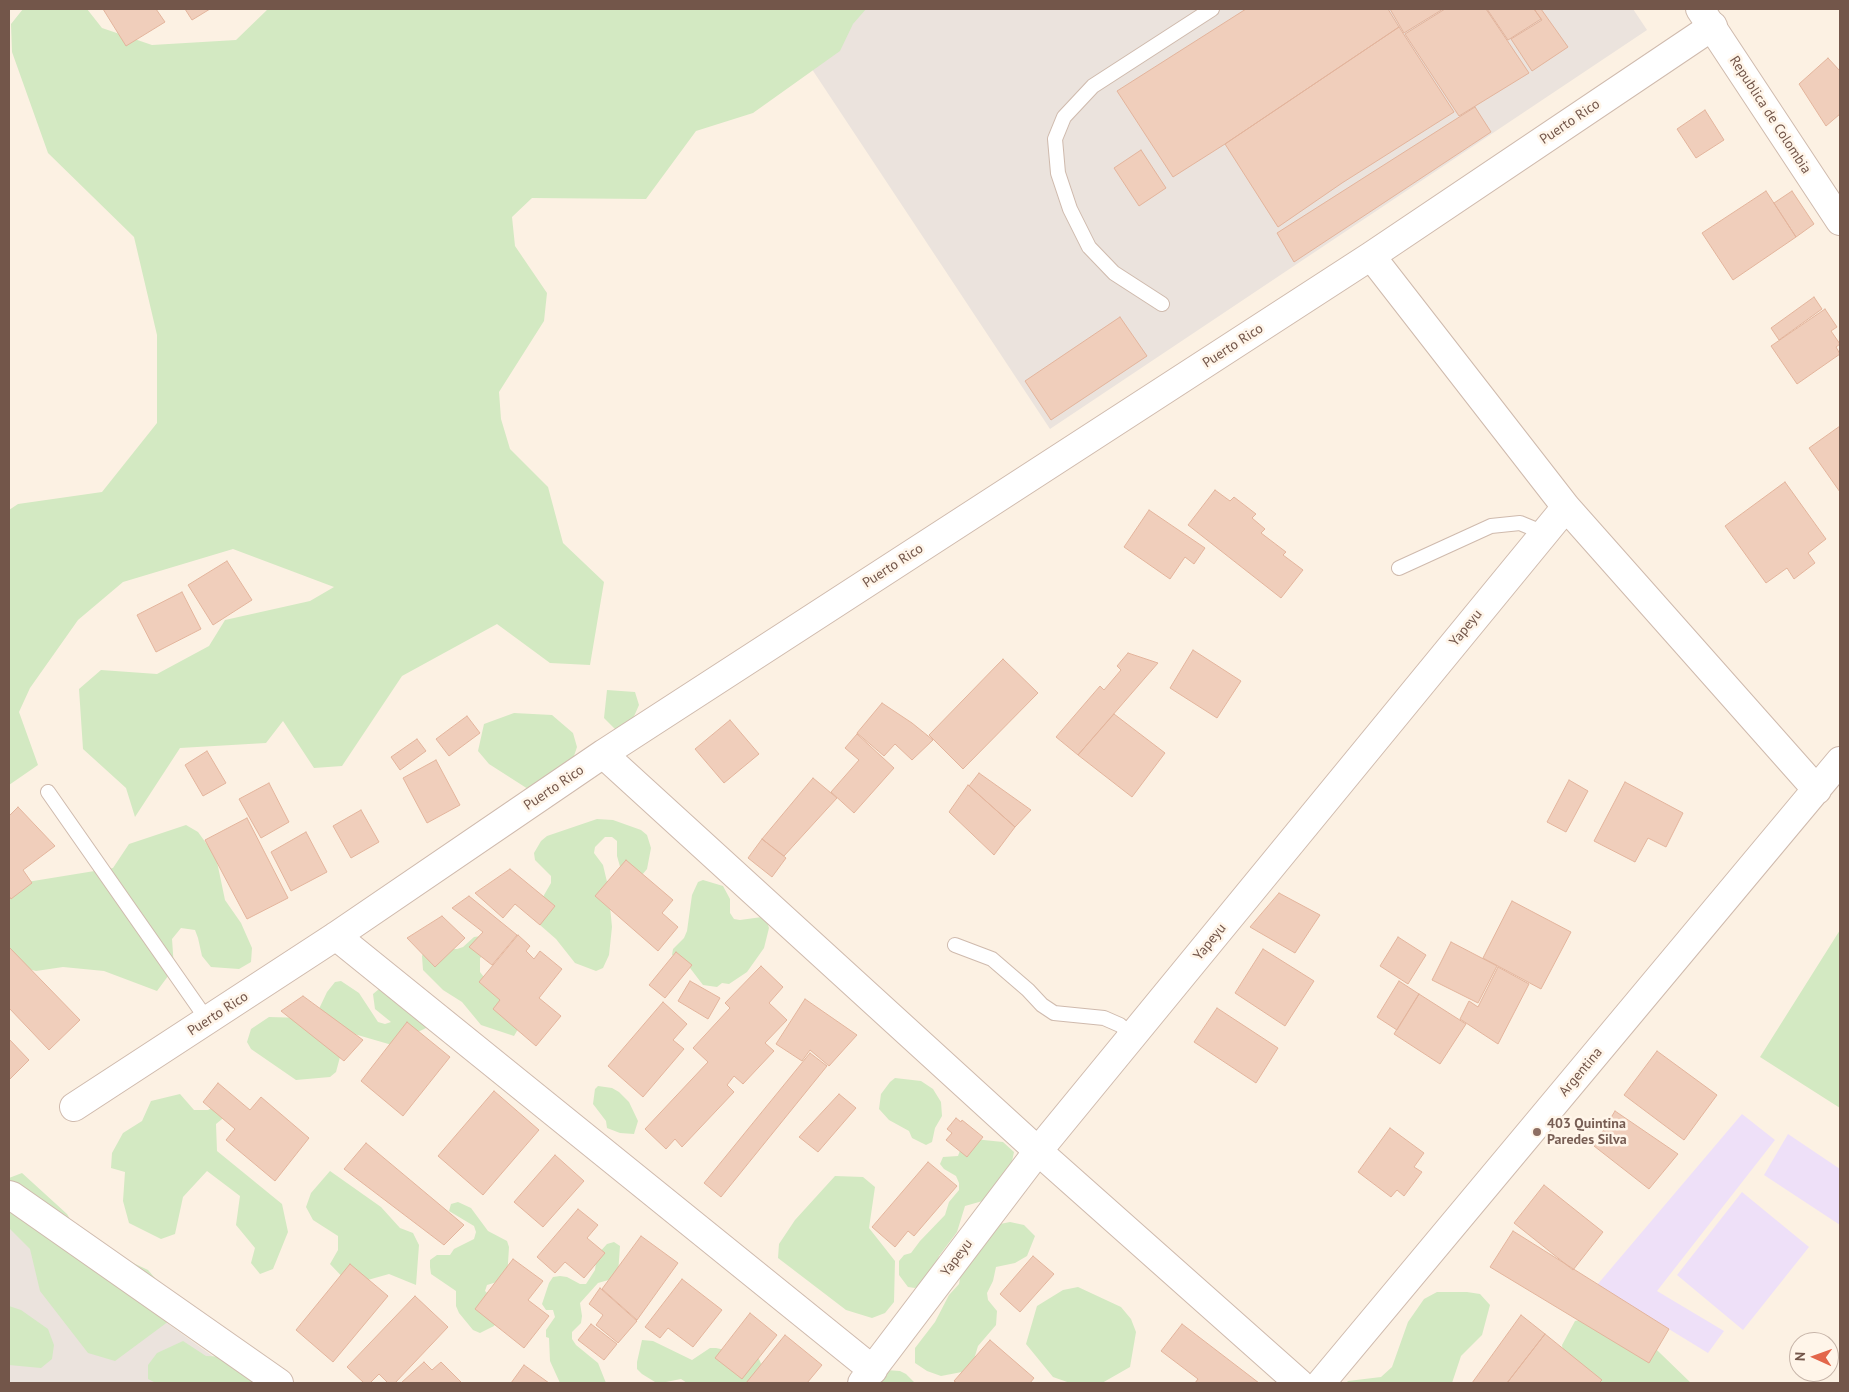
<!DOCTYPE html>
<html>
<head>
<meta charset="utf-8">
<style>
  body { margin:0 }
  #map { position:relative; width:1849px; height:1392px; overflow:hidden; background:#fcf1e3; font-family:"PT Sans",sans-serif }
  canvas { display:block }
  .frame { position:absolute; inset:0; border:10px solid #73564a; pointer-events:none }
  .north { position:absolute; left:1789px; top:1332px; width:50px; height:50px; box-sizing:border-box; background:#fff5e9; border:1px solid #c7b5a9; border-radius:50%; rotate:272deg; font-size:14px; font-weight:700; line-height:20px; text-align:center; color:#73564a }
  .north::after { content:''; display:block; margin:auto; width:18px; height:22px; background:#e3664a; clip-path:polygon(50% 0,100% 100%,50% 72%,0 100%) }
</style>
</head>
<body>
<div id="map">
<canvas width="1849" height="1392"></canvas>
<div class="frame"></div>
<div class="north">N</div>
</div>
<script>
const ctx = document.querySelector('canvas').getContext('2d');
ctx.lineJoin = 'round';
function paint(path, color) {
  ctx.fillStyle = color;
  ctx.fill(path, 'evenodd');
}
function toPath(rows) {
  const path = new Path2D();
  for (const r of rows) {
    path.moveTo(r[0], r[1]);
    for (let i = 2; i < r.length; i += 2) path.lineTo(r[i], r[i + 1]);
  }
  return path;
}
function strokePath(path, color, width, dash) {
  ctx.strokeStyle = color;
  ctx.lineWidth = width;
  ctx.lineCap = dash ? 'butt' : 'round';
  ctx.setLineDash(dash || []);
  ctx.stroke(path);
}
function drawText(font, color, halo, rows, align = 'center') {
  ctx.font = font + ' "PT Sans",sans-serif';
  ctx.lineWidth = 5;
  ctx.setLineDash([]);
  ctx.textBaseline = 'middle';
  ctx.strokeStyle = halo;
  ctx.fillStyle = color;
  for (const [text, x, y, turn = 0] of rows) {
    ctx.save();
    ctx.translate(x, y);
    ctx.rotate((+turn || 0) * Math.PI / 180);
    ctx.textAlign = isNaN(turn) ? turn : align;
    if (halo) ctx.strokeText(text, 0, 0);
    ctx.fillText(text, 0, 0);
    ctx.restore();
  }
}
paint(toPath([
  [831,9,1633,9,1647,30,1050,429,790,36],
  [9,1209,250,1383,9,1383]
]), '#ebe3dd');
paint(toPath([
  [1742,1114,1775,1140,1657,1291,1724,1331,1708,1353,1597,1285],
  [1788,1134,1840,1169,1840,1225,1764,1175],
  [1742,1192,1809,1247,1743,1330,1677,1275]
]), '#eee0f8');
paint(toPath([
  [23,9,87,9,102,28,152,45,236,40,268,9,866,9,853,24,840,51,753,113,696,131,646,199,532,198,512,217,515,246,547,293,544,321,499,392,501,419,510,449,548,487,563,543,604,582,590,665,550,663,497,624,402,676,342,766,314,768,283,721,266,743,180,748,135,817,126,788,83,749,79,689,101,670,157,674,209,646,225,620,310,601,334,587,233,549,123,582,78,620,30,688,19,712,38,765,9,785,9,510,18,504,102,492,157,423,157,335,134,237,48,153,12,52,11,24],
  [607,690,635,692,639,705,628,730,615,729,604,718],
  [514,713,552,715,573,733,577,747,573,759,528,789,489,764,478,751,484,724],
  [597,819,613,820,641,830,647,835,651,848,647,869,642,875,621,870,617,856,617,841,612,837,605,837,595,847,594,853,603,865,608,886,612,927,609,955,603,968,596,971,575,963,556,939,540,925,537,917,540,902,551,883,551,876,535,860,534,853,541,841,547,836],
  [186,825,198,832,216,857,225,900,241,923,252,948,251,962,239,969,211,967,202,956,198,938,195,930,181,928,172,939,174,968,157,991,104,971,63,967,36,971,9,964,9,893,27,882,113,868,129,844],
  [703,880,723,886,730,899,730,913,734,919,740,920,762,917,767,922,769,928,764,948,747,972,729,984,722,983,717,987,703,985,690,968,672,955,673,949,684,938,687,931,692,895,698,882],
  [1840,930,1840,1108,1760,1057],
  [481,936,490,949,480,958,480,972,521,1024,514,1036,481,1025,462,1002,443,990,423,970,422,956,425,949,457,949,463,947,474,937],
  [341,981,359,993,378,1022,385,1024,391,1022,375,1009,373,994,379,989,386,990,428,1027,392,1045,330,1027,318,1011,327,992,335,982],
  [269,1017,305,1018,343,1046,336,1072,330,1077,296,1080,251,1049,247,1042,251,1029],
  [895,1078,921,1081,933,1089,941,1102,942,1116,935,1128,932,1142,926,1145,912,1138,909,1131,889,1120,879,1109,881,1094,890,1082],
  [598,1086,612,1088,619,1092,629,1102,638,1121,634,1134,620,1133,607,1128,606,1121,593,1104,595,1089],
  [180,1094,194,1110,208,1110,220,1103,227,1115,216,1124,217,1151,282,1204,288,1232,273,1269,260,1274,251,1263,255,1248,236,1225,240,1196,207,1171,183,1197,175,1234,161,1239,129,1223,123,1201,125,1172,111,1168,112,1153,123,1133,142,1121,151,1101],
  [974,1139,1003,1142,1014,1152,1011,1166,1004,1180,992,1188,990,1195,986,1200,965,1206,957,1232,939,1256,934,1277,922,1285,915,1288,908,1287,899,1275,899,1261,904,1255,911,1253,920,1241,945,1215,949,1202,959,1190,959,1183,956,1176,944,1169,940,1164,943,1157,958,1156,962,1145],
  [330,1171,381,1207,400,1228,413,1233,419,1245,416,1285,389,1274,350,1285,330,1264,338,1250,338,1236,313,1220,306,1207,311,1193],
  [22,1173,67,1214,82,1239,148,1270,166,1291,169,1321,115,1361,88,1353,40,1291,30,1249,9,1228,9,1178],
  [835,1176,863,1177,875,1187,869,1228,895,1261,894,1302,885,1313,872,1318,846,1310,778,1258,779,1244,795,1220],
  [458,1202,471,1208,488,1231,507,1241,509,1247,507,1279,487,1285,485,1291,495,1300,503,1315,494,1326,480,1333,473,1330,459,1313,456,1306,456,1291,431,1274,430,1267,430,1260,437,1255,450,1255,454,1249,474,1239,476,1232,474,1226,449,1211,451,1204],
  [1010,1222,1024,1225,1035,1236,1027,1256,1015,1263,996,1267,993,1281,987,1293,988,1300,997,1311,996,1325,978,1346,972,1366,967,1371,941,1376,927,1371,915,1363,915,1348,935,1322,949,1295,959,1284,964,1256,995,1225],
  [614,1242,620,1246,618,1274,612,1279,598,1283,580,1303,582,1316,581,1323,572,1332,572,1339,576,1345,598,1363,606,1383,560,1383,550,1361,549,1338,546,1337,546,1330,555,1317,553,1310,546,1310,542,1304,549,1283,553,1277,560,1276,567,1277,580,1284,586,1284,595,1270,597,1255,607,1244],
  [1078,1287,1121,1307,1131,1319,1136,1332,1130,1367,1102,1383,1070,1383,1053,1377,1026,1344,1037,1306,1063,1290],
  [1437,1292,1467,1292,1480,1294,1490,1305,1482,1335,1461,1356,1452,1383,1346,1383,1348,1381,1381,1377,1392,1367,1408,1322,1424,1299],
  [9,1306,21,1310,48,1329,54,1345,52,1359,41,1368,9,1365],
  [1604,1315,1630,1324,1691,1383,1568,1383,1562,1345,1575,1321],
  [642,1340,653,1341,692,1360,710,1348,716,1348,758,1357,764,1370,763,1383,687,1383,681,1379,661,1383,655,1382,642,1374,637,1369,637,1362],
  [183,1341,206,1356,267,1359,291,1383,156,1383,148,1379,148,1365,157,1353],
  [886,1370,900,1371,906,1374,915,1383,874,1383]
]), '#d3e9c2');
const building = toPath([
  [103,9,156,9,165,22,126,46,103,9],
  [185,9,210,9,192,20,185,9],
  [1246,9,1388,9,1399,27,1225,144,1173,177,1117,91,1246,9],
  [1390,9,1443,9,1404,33,1390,9],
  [1445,9,1486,9,1529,73,1459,116,1405,34,1445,9],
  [1487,9,1534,9,1541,19,1508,40,1487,9],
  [1534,9,1541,9,1568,47,1532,71,1511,39,1542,20,1534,9],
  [1399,27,1454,112,1342,183,1278,227,1225,144,1399,27],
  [1828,58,1840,71,1840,114,1826,126,1799,84,1828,58],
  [1475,107,1491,132,1294,262,1277,233,1475,107],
  [1705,110,1724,140,1696,158,1677,129,1705,110],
  [1141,150,1166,188,1139,206,1114,168,1141,150],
  [1766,191,1796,237,1733,280,1702,233,1766,191],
  [1792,191,1814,224,1796,237,1774,203,1792,191],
  [1814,297,1822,309,1779,340,1771,328,1814,297],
  [1825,309,1837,327,1831,331,1840,344,1836,347,1840,354,1797,384,1771,346,1825,309],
  [1120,317,1147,356,1051,420,1025,381,1120,317],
  [1840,426,1840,492,1809,448,1840,426],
  [1785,482,1826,539,1808,553,1815,563,1794,579,1787,568,1766,583,1725,526,1785,482],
  [1215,490,1230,501,1234,497,1256,514,1252,518,1265,529,1261,533,1286,552,1283,555,1303,570,1281,598,1188,525,1215,490],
  [1149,510,1205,548,1194,564,1185,557,1170,579,1124,547,1149,510],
  [227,561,252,600,213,625,188,585,227,561],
  [182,592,201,629,156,652,137,615,182,592],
  [1193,650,1241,681,1217,718,1170,688,1193,650],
  [1128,653,1158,663,1078,755,1056,737,1100,686,1104,690,1121,670,1117,666,1128,653],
  [1003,659,1038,693,963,769,929,735,1003,659],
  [882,703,912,723,933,740,912,760,895,744,884,756,857,733,882,703],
  [1114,714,1165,753,1132,797,1078,755,1114,714],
  [467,716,480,733,449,756,436,739,467,716],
  [730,720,759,754,724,783,695,749,730,720],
  [857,734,894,768,854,813,831,792,859,760,845,748,857,734],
  [417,739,426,751,400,770,391,757,417,739],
  [207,751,226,783,203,796,185,765,207,751],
  [436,760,460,805,427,823,403,778,436,760],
  [979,773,1031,810,1015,827,969,786,979,773],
  [813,778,837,798,784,856,762,839,813,778],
  [1569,780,1588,791,1566,832,1547,822,1569,780],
  [1625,782,1683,813,1666,847,1648,838,1635,862,1594,841,1625,782],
  [269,783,289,822,261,838,239,799,269,783],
  [968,785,1015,827,994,855,949,812,968,785],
  [18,807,55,846,23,870,32,883,11,899,9,896,9,816,18,807],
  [361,810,379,842,351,858,333,826,361,810],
  [247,818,288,898,247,919,205,840,247,818],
  [306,832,327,872,291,891,271,852,306,832],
  [762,839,786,858,772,877,748,858,762,839],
  [626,860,673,900,662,913,678,927,658,951,595,896,626,860],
  [510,869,555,906,540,925,515,904,503,918,475,893,510,869],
  [1279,893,1320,915,1295,953,1250,927,1279,893],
  [469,896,517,935,492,965,469,947,483,932,452,908,469,896],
  [1512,901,1571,932,1541,989,1483,958,1512,901],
  [442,916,465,938,435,967,407,938,442,916],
  [518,935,530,946,526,951,534,959,540,951,562,969,539,998,561,1016,536,1046,493,1009,500,1000,479,982,518,935],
  [1398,937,1426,955,1408,984,1380,966,1398,937],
  [1451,942,1497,966,1478,1003,1432,980,1451,942],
  [9,947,80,1020,49,1050,9,1008,9,947],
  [1263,949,1314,981,1285,1026,1235,993,1263,949],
  [676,952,692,965,665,998,649,985,676,952],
  [761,966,783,987,769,1003,787,1020,765,1043,774,1051,743,1084,734,1076,727,1085,734,1092,682,1147,675,1139,666,1149,645,1129,708,1062,693,1048,730,1008,725,1003,761,966],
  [1498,967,1529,984,1498,1044,1460,1019,1469,1001,1478,1007,1498,967],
  [690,981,720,998,708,1019,678,1001,690,981],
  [1399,981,1419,994,1397,1030,1377,1017,1399,981],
  [1419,994,1466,1024,1440,1064,1394,1034,1419,994],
  [303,996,363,1040,344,1061,281,1011,303,996],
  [805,999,857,1035,829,1066,810,1050,802,1061,776,1044,805,999],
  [663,1002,687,1024,673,1040,684,1049,643,1097,608,1066,663,1002],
  [1217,1008,1278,1048,1256,1083,1194,1042,1217,1008],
  [407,1022,450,1057,403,1116,361,1081,407,1022],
  [9,1039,29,1060,9,1080,9,1039],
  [1657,1051,1717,1095,1684,1140,1624,1095,1657,1051],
  [810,1053,827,1066,721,1197,704,1183,810,1053],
  [218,1083,250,1110,261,1097,309,1138,275,1181,226,1140,235,1129,203,1102,218,1083],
  [494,1091,539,1130,483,1195,438,1156,494,1091],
  [839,1094,856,1108,818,1152,799,1137,839,1094],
  [1615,1111,1678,1154,1649,1189,1594,1146,1615,1111],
  [956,1118,961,1122,962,1120,983,1137,967,1157,946,1140,952,1133,947,1129,956,1118],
  [1390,1128,1424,1153,1414,1167,1422,1172,1404,1196,1397,1190,1391,1197,1358,1172,1390,1128],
  [366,1143,464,1225,444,1245,344,1169,366,1143],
  [555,1155,584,1181,543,1227,514,1202,555,1155],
  [928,1162,957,1186,914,1236,908,1231,895,1247,872,1227,928,1162],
  [1544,1185,1603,1232,1573,1270,1514,1223,1544,1185],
  [578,1209,598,1225,587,1238,605,1253,584,1278,565,1262,555,1273,537,1257,578,1209],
  [1513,1231,1669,1329,1649,1363,1490,1267,1513,1231],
  [641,1236,678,1263,637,1320,602,1289,641,1236],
  [1033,1256,1054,1274,1020,1312,1000,1294,1033,1256],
  [513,1259,543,1281,528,1300,549,1316,524,1348,475,1309,513,1259],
  [350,1264,388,1296,333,1362,296,1330,350,1264],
  [682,1279,722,1310,693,1347,668,1328,660,1338,645,1327,682,1279],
  [600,1288,637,1321,618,1343,596,1325,603,1315,589,1304,600,1288],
  [415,1296,448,1327,395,1383,388,1383,379,1374,370,1383,364,1383,347,1367,415,1296],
  [750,1313,777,1335,742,1379,715,1358,750,1313],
  [1521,1315,1545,1334,1507,1383,1472,1383,1521,1315],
  [591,1324,617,1344,604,1360,578,1340,591,1324],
  [1182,1324,1259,1383,1195,1383,1198,1379,1161,1351,1182,1324],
  [1545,1334,1602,1380,1599,1383,1507,1383,1545,1334],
  [785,1335,822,1365,807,1383,746,1383,785,1335],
  [990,1340,1034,1378,1030,1383,957,1383,954,1381,990,1340],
  [424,1362,432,1370,441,1362,462,1383,401,1383,424,1362],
  [524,1365,549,1383,511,1383,524,1365]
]);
paint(building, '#f0cebb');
strokePath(building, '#e3b49c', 1);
const service = toPath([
  [1162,304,1114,273,1089,247,1070,209,1058,173,1055,139,1064,117,1093,86,1212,9],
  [1399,568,1491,526,1520,523,1544,533],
  [48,792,208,1021],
  [955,945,992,959,1028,990,1042,1005,1054,1013,1104,1018,1120,1025,1133,1036]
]);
const minor = toPath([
  [1371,256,1566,507,1817,790],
  [603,754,1038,1151,1299,1383],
  [336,936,873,1370],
  [74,1107,336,936,603,754,1371,256,1713,26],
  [9,1195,12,1196,279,1383],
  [862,1383,1038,1151,1566,507],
  [1321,1383,1840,761]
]);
const tertiary = toPath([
  [1700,9,1840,221]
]);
strokePath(service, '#cfbaad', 16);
strokePath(minor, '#cfbaad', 30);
strokePath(tertiary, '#cfbaad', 30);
strokePath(service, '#fff', 14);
strokePath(minor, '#fff', 28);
strokePath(tertiary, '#fff', 28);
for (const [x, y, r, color] of [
  [1537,1132,5,"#8d6e63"]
]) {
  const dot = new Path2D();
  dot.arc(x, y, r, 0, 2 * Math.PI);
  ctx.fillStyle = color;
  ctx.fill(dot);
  strokePath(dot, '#fff5e9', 2);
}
drawText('14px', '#73564a', '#fff5e9', [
  ["Republica de Colombia",1770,115,57],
  ["Puerto Rico",1570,122,-34],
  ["Puerto Rico",1233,346,-33],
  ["Puerto Rico",893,566,-33],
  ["Yapeyu",1466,628,-51],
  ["Puerto Rico",554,788,-34],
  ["Yapeyu",1210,942,-51],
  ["Puerto Rico",218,1014,-33],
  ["Argentina",1581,1072,-50],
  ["Yapeyu",957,1258,-53]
]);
drawText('bold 14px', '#785e54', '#fff5e9', [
  ["403 Quintina",1547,1124],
  ["Paredes Silva",1547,1140]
], 'left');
</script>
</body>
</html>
